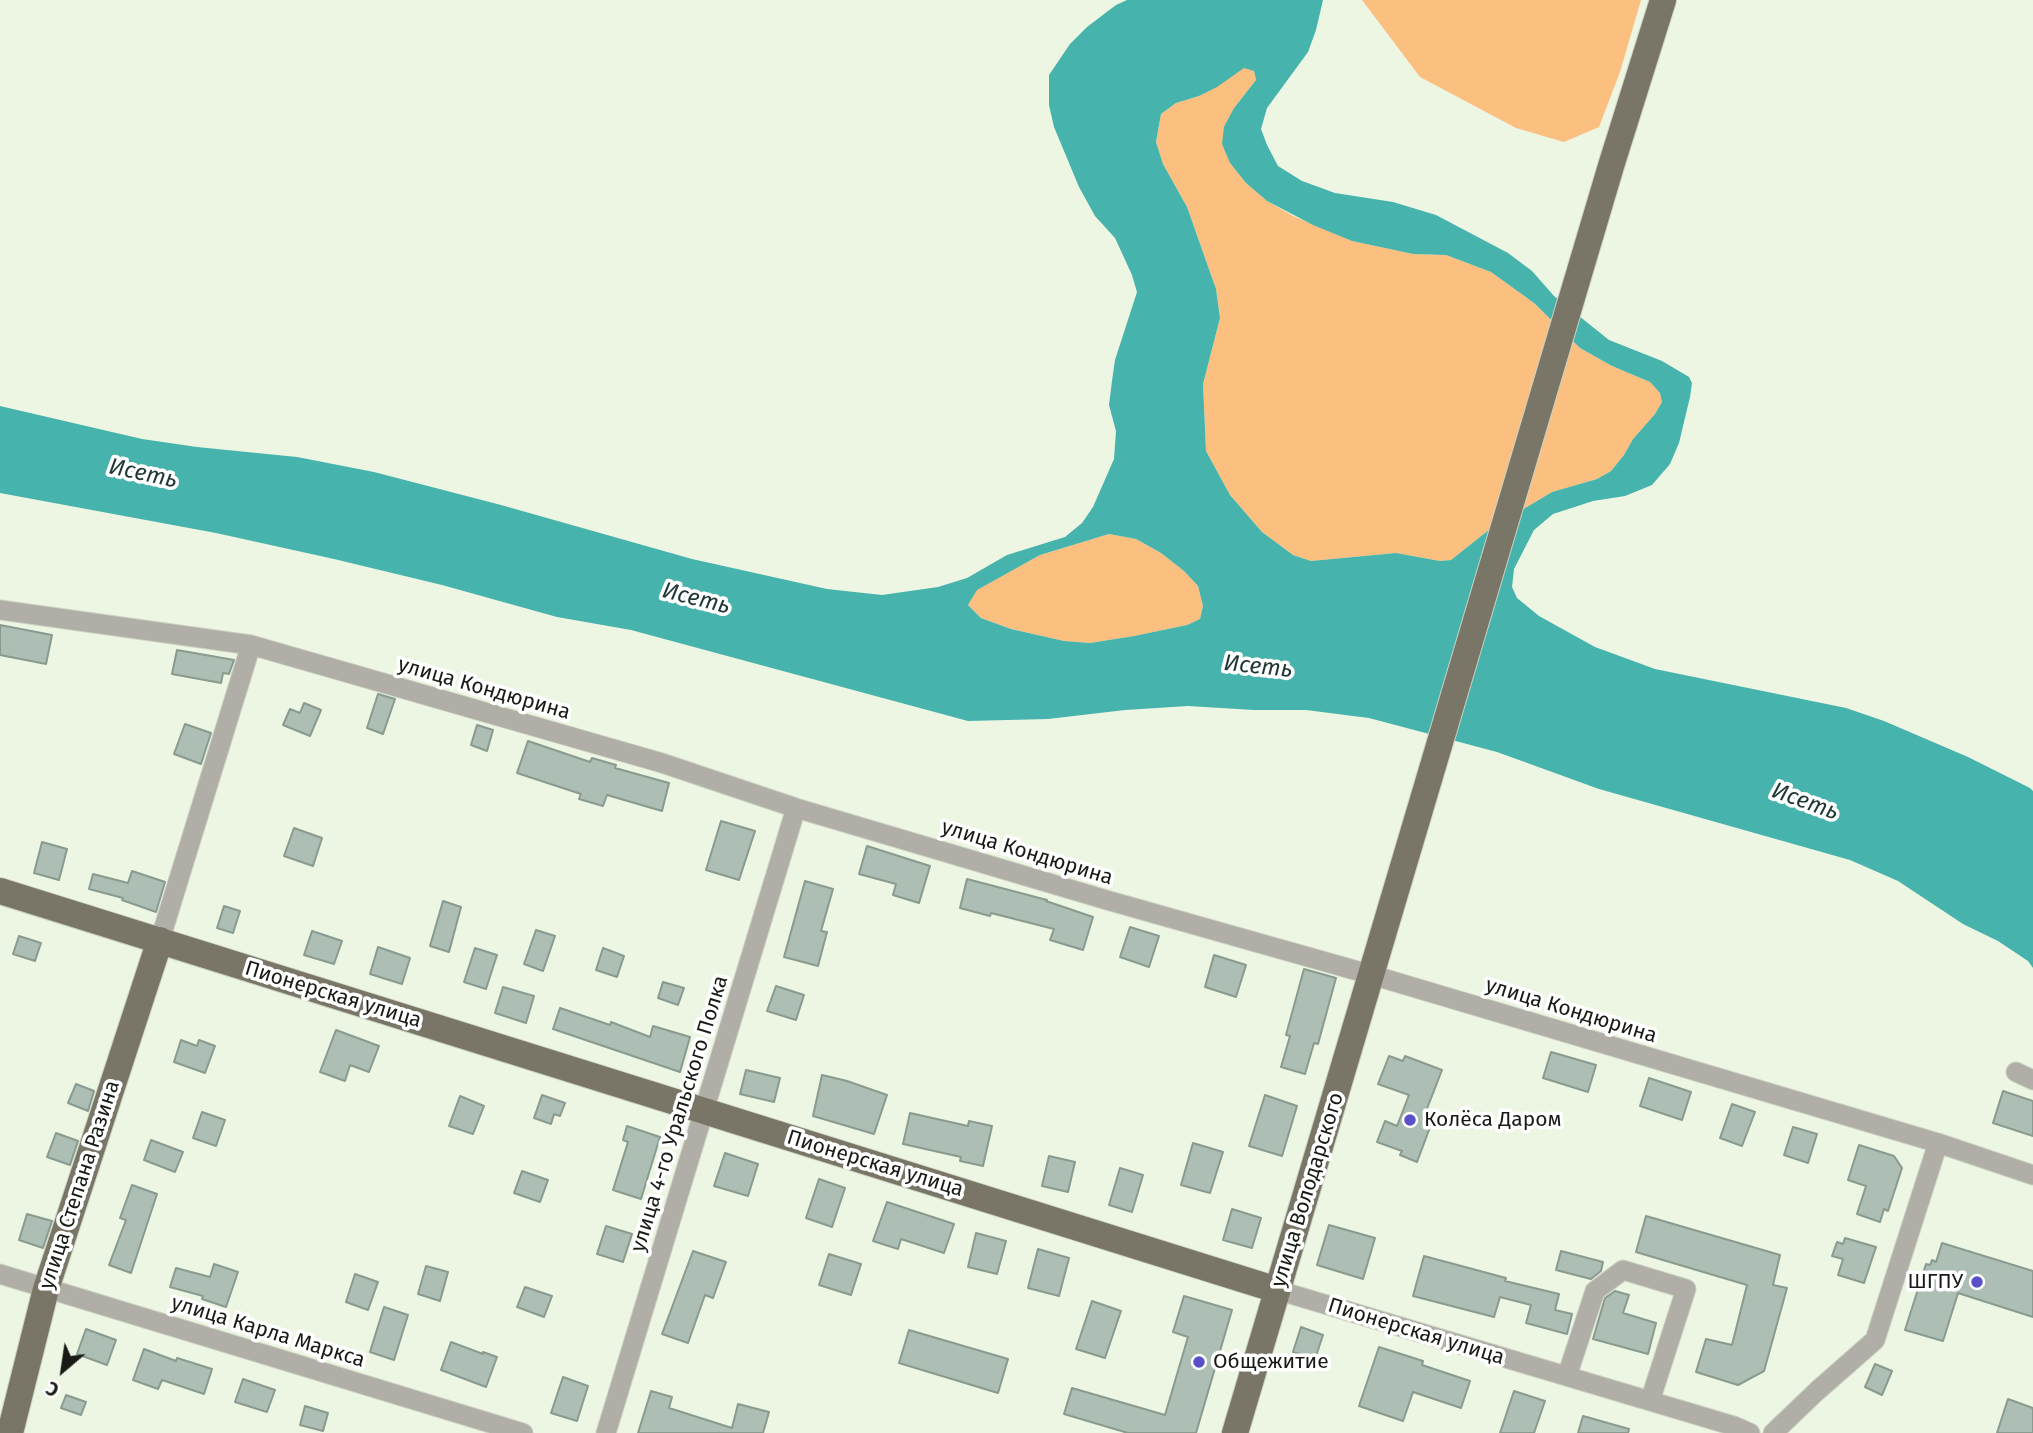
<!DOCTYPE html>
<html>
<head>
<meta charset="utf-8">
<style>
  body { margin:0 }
  #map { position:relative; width:2033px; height:1433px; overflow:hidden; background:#edf5e3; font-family:"Fira Sans",sans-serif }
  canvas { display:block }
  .north { position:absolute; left:28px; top:1335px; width:70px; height:70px; -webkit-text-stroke:5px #fff; paint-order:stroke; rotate:209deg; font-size:19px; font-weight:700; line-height:28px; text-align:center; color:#181b15 }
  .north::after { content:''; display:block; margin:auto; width:24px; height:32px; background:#181b15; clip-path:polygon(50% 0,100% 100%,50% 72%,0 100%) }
</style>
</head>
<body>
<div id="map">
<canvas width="2033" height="1433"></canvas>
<div class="north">С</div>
</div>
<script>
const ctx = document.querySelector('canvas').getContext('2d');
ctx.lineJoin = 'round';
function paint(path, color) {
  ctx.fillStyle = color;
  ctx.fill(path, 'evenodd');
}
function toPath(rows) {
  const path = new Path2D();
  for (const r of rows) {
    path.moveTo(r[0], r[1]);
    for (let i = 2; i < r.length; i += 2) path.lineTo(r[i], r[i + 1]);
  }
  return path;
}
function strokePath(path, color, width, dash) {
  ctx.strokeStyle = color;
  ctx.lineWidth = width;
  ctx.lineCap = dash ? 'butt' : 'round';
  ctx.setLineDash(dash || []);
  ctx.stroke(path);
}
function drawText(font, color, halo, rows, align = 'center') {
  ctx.font = font + ' "Fira Sans",sans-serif';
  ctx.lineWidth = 7;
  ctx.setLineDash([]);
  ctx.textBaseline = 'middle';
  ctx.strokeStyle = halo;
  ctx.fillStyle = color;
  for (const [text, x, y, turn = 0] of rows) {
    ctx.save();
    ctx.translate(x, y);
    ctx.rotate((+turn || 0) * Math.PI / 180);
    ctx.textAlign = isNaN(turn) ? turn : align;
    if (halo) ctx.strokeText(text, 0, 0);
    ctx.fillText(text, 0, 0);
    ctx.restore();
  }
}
paint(toPath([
  [1362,0,1641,0,1620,72,1599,127,1564,142,1516,128,1420,77],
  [1244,67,1254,71,1256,80,1234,108,1223,143,1230,163,1246,183,1267,201,1293,216,1352,241,1413,254,1446,255,1491,272,1534,303,1580,348,1612,366,1650,382,1660,393,1662,402,1655,414,1633,439,1624,455,1611,471,1597,479,1552,492,1490,529,1451,560,1440,561,1396,553,1311,561,1293,555,1262,532,1230,495,1206,451,1203,384,1220,318,1216,289,1187,207,1163,164,1156,142,1161,114,1176,103,1199,96],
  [1109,534,1136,539,1161,553,1184,571,1198,586,1203,606,1200,619,1187,625,1134,636,1090,643,1064,641,1011,629,981,618,968,605,976,590,1040,555]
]), '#fbbf80');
paint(toPath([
  [1127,0,1323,0,1316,30,1308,52,1267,108,1261,129,1267,145,1278,166,1302,181,1335,193,1393,202,1436,215,1508,253,1532,271,1554,296,1609,340,1662,361,1689,377,1692,383,1690,397,1679,443,1670,464,1652,485,1625,496,1593,501,1553,514,1534,530,1514,569,1512,587,1517,598,1539,616,1595,647,1655,669,1846,708,1884,721,1968,757,2030,788,2033,791,2033,968,2028,961,1998,941,1963,924,1898,881,1850,860,1599,789,1497,752,1369,718,1306,710,1254,710,1188,706,1125,710,1048,719,968,721,631,630,557,617,442,585,334,559,216,533,0,493,0,406,142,439,197,447,297,457,374,472,501,505,692,559,827,589,882,595,938,587,967,578,1007,555,1065,537,1082,523,1093,507,1114,459,1116,431,1109,405,1112,381,1115,360,1137,292,1132,275,1115,238,1095,216,1079,187,1054,127,1049,105,1049,75,1070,44,1087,27,1116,5],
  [1244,68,1254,71,1256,80,1234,108,1224,127,1222,144,1230,163,1246,183,1267,201,1313,225,1352,241,1413,254,1446,255,1491,272,1534,303,1580,348,1612,366,1650,382,1660,393,1662,402,1655,414,1633,439,1624,455,1611,471,1597,479,1552,492,1490,529,1451,560,1440,561,1396,553,1311,561,1293,555,1262,532,1230,495,1206,451,1203,384,1220,318,1216,289,1187,207,1163,164,1156,142,1161,114,1176,103,1199,96,1217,87],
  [1109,534,1136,539,1161,553,1184,571,1198,586,1203,606,1200,619,1187,625,1134,636,1090,643,1064,641,1011,629,981,618,968,605,977,590,1040,555]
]), '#46b3ac');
const building = toPath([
  [0,625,52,635,46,664,0,655,0,625],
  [177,650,234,660,229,674,223,673,221,683,172,674,177,650],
  [378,694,395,699,383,734,367,728,378,694],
  [304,703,321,710,310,736,283,725,290,709,300,713,304,703],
  [185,724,211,733,201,764,174,754,185,724],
  [477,725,493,730,487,751,471,745,477,725],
  [528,741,590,762,592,758,616,765,615,768,669,783,662,811,607,795,603,806,579,799,581,794,517,773,528,741],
  [721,821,755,831,739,880,706,870,721,821],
  [294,828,322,838,313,866,284,856,294,828],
  [42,842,67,849,59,880,34,873,42,842],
  [867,846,930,866,919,903,893,895,896,884,859,874,867,846],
  [132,871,165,882,156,912,122,900,123,898,89,889,93,874,128,883,132,871],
  [967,879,1047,900,1046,901,1093,917,1083,950,1050,940,1054,929,991,913,990,916,960,908,967,879],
  [805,881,833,889,821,931,827,932,818,966,784,957,805,881],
  [443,901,461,907,449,952,430,946,443,901],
  [224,906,240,911,233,933,217,928,224,906],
  [1130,927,1159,936,1149,967,1120,957,1130,927],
  [536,930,555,936,543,971,524,964,536,930],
  [312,931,342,941,334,964,304,955,312,931],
  [19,936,41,943,35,961,13,954,19,936],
  [378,947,410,958,402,984,370,974,378,947],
  [475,948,497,955,486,989,464,982,475,948],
  [603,948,624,956,617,977,596,970,603,948],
  [1214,955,1246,965,1236,997,1205,987,1214,955],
  [1304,969,1336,978,1318,1044,1314,1043,1305,1074,1281,1067,1290,1036,1286,1035,1304,969],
  [663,982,684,988,678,1005,658,998,663,982],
  [776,986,804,995,796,1020,767,1011,776,986],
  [503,987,534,996,526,1023,495,1013,503,987],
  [560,1008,610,1025,611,1022,650,1037,653,1026,690,1037,680,1072,553,1029,560,1008],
  [336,1030,379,1046,369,1072,350,1065,345,1081,320,1072,336,1030],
  [181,1040,197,1046,199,1040,215,1046,205,1073,174,1062,181,1040],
  [1551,1052,1596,1065,1588,1092,1543,1078,1551,1052],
  [1389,1056,1403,1061,1405,1056,1442,1070,1423,1119,1432,1122,1417,1162,1400,1155,1402,1151,1377,1142,1385,1121,1397,1126,1409,1095,1378,1084,1389,1056],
  [746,1070,780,1078,774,1102,740,1094,746,1070],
  [822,1075,847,1081,887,1095,874,1134,813,1116,822,1075],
  [1649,1078,1691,1092,1682,1120,1640,1106,1649,1078],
  [76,1084,94,1091,88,1111,68,1103,76,1084],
  [2003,1091,2033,1101,2033,1136,1993,1123,2003,1091],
  [542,1095,565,1103,560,1116,554,1114,551,1124,534,1118,542,1095],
  [1265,1095,1297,1106,1282,1156,1249,1146,1265,1095],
  [460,1096,484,1106,473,1134,449,1126,460,1096],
  [1732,1104,1755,1112,1742,1146,1720,1138,1732,1104],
  [202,1112,225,1120,216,1146,193,1138,202,1112],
  [910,1113,968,1126,969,1121,992,1126,983,1166,960,1161,961,1157,903,1144,910,1113],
  [627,1126,660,1137,641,1199,613,1190,628,1142,623,1140,627,1126],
  [1793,1127,1817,1134,1808,1163,1784,1155,1793,1127],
  [56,1133,78,1141,70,1165,47,1157,56,1133],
  [151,1140,183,1152,175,1172,144,1160,151,1140],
  [1193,1143,1223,1152,1210,1193,1181,1185,1193,1143],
  [1859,1145,1894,1156,1902,1168,1888,1211,1884,1209,1880,1222,1857,1214,1866,1186,1848,1180,1859,1145],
  [725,1153,758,1164,748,1196,714,1186,725,1153],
  [1049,1156,1075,1162,1068,1192,1042,1186,1049,1156],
  [1120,1168,1143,1175,1132,1212,1109,1205,1120,1168],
  [522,1171,548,1180,540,1202,514,1193,522,1171],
  [819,1179,845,1188,832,1227,806,1218,819,1179],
  [132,1185,157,1194,131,1273,109,1265,126,1220,120,1218,132,1185],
  [887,1202,954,1224,944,1253,901,1239,898,1249,873,1241,887,1202],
  [1232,1209,1261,1218,1252,1248,1223,1240,1232,1209],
  [27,1214,52,1221,43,1248,19,1240,27,1214],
  [1646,1216,1780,1255,1773,1285,1787,1288,1764,1371,1738,1385,1696,1372,1706,1339,1732,1345,1747,1285,1636,1252,1646,1216],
  [1329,1225,1375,1238,1363,1279,1317,1265,1329,1225],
  [606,1226,632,1234,623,1262,597,1254,606,1226],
  [976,1233,1006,1241,997,1274,968,1267,976,1233],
  [1845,1238,1876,1247,1864,1283,1838,1275,1843,1259,1832,1256,1837,1242,1843,1244,1845,1238],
  [1942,1243,2033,1271,2033,1317,1958,1293,1943,1341,1905,1330,1926,1264,1930,1265,1932,1260,1936,1262,1942,1243],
  [1038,1249,1069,1258,1059,1296,1028,1288,1038,1249],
  [693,1251,726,1262,713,1298,705,1295,688,1343,662,1334,693,1251],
  [1561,1251,1603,1262,1601,1271,1591,1279,1556,1270,1561,1251],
  [829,1254,861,1264,851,1295,819,1285,829,1254],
  [1424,1256,1506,1278,1505,1281,1559,1294,1555,1310,1572,1314,1567,1334,1526,1323,1531,1305,1500,1297,1494,1317,1413,1296,1424,1256],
  [214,1264,238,1272,226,1307,202,1299,203,1296,170,1287,176,1268,210,1277,214,1264],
  [426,1266,448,1272,440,1301,418,1294,426,1266],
  [355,1274,378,1282,368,1310,346,1302,355,1274],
  [525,1287,552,1296,544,1317,517,1307,525,1287],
  [1615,1291,1629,1295,1623,1313,1656,1323,1648,1354,1593,1339,1605,1298,1615,1291],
  [1184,1296,1232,1310,1196,1433,1128,1433,1064,1414,1072,1388,1165,1415,1188,1337,1173,1332,1184,1296],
  [1092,1301,1121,1311,1105,1358,1076,1349,1092,1301],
  [384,1307,408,1315,394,1360,370,1352,384,1307],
  [1301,1327,1323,1335,1315,1359,1293,1352,1301,1327],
  [86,1329,116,1340,107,1365,77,1354,86,1329],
  [909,1330,1008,1359,998,1393,899,1363,909,1330],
  [451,1342,483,1354,483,1352,497,1357,486,1387,441,1370,451,1342],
  [1379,1347,1423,1361,1422,1365,1470,1381,1461,1408,1413,1392,1403,1421,1359,1406,1379,1347],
  [144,1349,176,1361,177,1358,212,1369,204,1394,162,1380,158,1389,133,1380,144,1349],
  [1875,1364,1892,1371,1882,1395,1865,1387,1875,1364],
  [563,1377,588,1386,577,1421,551,1413,563,1377],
  [243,1379,275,1390,267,1412,235,1402,243,1379],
  [651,1391,672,1397,669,1408,732,1428,738,1404,769,1412,763,1433,638,1433,651,1391],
  [1514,1391,1545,1401,1534,1433,1500,1433,1514,1391],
  [66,1395,86,1402,81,1415,61,1408,66,1395],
  [2008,1399,2033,1408,2033,1433,1997,1433,2008,1399],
  [305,1406,328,1413,323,1431,300,1425,305,1406],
  [1583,1416,1629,1429,1628,1433,1578,1433,1583,1416]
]);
paint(building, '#adbfb4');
strokePath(building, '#899a8f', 2);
const minor = toPath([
  [0,610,251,645,662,763,796,808,1110,901,1372,975,1938,1143,2033,1175],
  [160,940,251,645],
  [2016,1072,2033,1080],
  [0,1274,523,1433],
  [1277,1290,1734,1426,1750,1433],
  [1567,1376,1595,1291,1623,1270,1686,1289,1650,1401],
  [606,1433,796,808],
  [1773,1433,1817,1391,1875,1340,1938,1143]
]);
const major = toPath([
  [0,891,1277,1290],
  [10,1433,46,1289,160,940],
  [1235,1433,1611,166,1663,0]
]);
strokePath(minor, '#cbd2c2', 21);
strokePath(major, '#cbd2c2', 28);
strokePath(minor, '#b0aea6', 19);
strokePath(major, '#797668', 26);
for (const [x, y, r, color] of [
  [1410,1120,7,"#5851c9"],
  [1977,1282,7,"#5851c9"],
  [1199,1362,7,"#5851c9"]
]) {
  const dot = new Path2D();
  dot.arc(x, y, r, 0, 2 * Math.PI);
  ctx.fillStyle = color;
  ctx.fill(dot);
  strokePath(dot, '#fff', 2.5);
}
drawText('21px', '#181b15', '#fff', [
  ["улица Кондюрина",484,689,16],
  ["улица Кондюрина",1027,853,17],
  ["Пионерская улица",333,995,17],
  ["улица Кондюрина",1571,1011,17],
  ["улица 4-го Уральского Полка",680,1114,-73],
  ["Пионерская улица",875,1164,17],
  ["улица Степана Разина",80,1185,-72],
  ["улица Володарского",1308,1190,-73],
  ["улица Карла Маркса",268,1332,17],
  ["Пионерская улица",1416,1332,17]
]);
drawText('21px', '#181b15', '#fff', [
  ["Колёса Даром",1424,1120],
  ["ШГПУ",1963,1282,"right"],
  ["Общежитие",1213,1362]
], 'left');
drawText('italic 23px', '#1e3634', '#fff', [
  ["Исеть",143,474,12],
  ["Исеть",696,599,14],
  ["Исеть",1258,667,6],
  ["Исеть",1805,802,20]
]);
</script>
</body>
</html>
